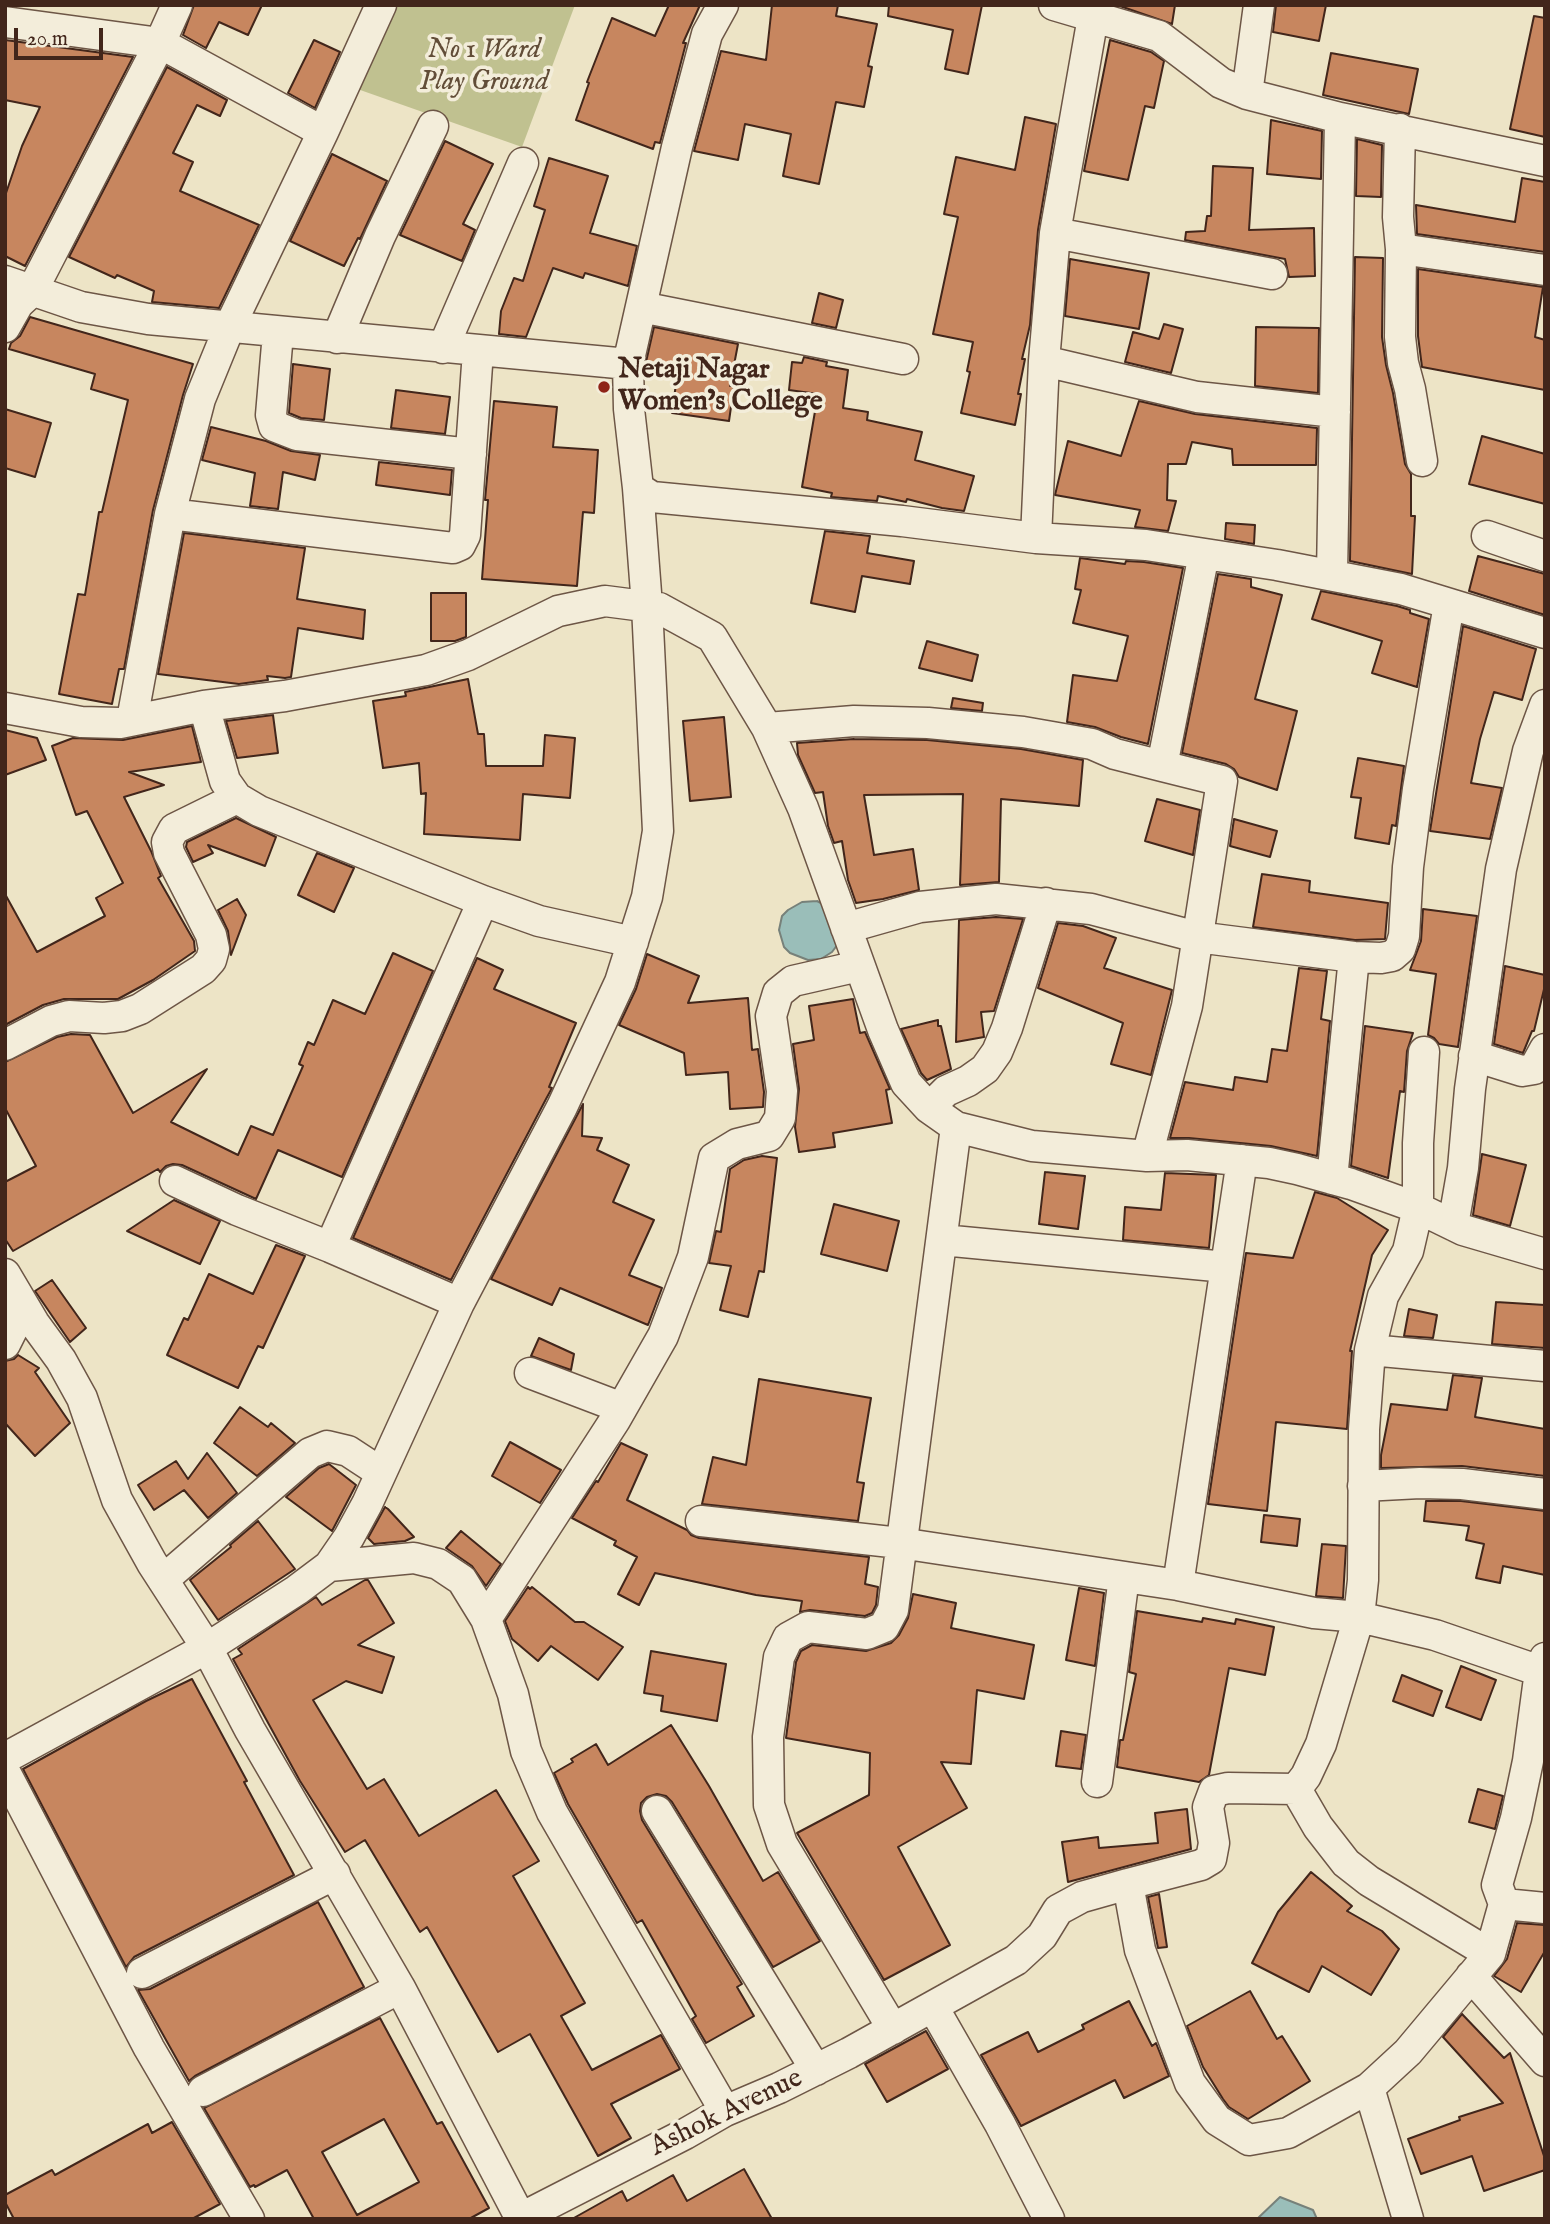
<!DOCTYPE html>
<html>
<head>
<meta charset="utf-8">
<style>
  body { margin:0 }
  #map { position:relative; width:1550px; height:2224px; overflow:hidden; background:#ede4c6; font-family:"IM FELL English",serif }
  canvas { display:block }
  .frame { position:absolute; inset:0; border:7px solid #42261b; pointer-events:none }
  .scale { position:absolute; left:14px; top:28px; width:89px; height:32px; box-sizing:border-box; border:4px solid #42261b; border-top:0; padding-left:9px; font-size:21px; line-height:24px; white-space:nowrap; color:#42261b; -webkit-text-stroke:5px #f3edda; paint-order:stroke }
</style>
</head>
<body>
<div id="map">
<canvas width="1550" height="2224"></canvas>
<div class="frame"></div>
<div class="scale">20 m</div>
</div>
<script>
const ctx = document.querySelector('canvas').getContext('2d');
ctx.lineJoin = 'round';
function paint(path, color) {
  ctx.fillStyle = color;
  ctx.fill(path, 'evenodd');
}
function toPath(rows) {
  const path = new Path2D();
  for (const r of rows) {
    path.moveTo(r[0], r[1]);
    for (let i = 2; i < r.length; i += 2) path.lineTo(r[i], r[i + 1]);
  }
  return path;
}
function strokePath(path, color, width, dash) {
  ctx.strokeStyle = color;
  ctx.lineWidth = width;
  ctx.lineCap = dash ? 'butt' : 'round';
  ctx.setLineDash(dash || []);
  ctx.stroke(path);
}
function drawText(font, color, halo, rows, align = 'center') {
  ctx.font = font + ' "IM FELL English",serif';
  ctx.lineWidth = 7;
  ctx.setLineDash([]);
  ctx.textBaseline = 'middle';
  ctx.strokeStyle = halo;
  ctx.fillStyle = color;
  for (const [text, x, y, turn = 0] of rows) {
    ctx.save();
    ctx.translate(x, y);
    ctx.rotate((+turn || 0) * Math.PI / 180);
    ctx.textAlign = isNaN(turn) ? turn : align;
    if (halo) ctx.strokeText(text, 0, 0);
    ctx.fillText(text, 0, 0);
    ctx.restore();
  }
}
paint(toPath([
  [385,5,575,5,522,147,346,85]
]), '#c0c190');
const water = toPath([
  [817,901,830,908,841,940,832,952,821,959,808,960,790,953,784,947,779,930,782,916,788,910,802,902,817,901],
  [1280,2197,1313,2210,1317,2219,1257,2219,1280,2197]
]);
paint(water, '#9abeb9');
strokePath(water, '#77817a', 2);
const building = toPath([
  [194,5,262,5,248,35,219,22,206,48,183,35,194,5],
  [669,5,700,5,683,43,686,43,660,143,655,142,653,149,576,120,589,83,587,82,612,18,655,36,669,5],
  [772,5,838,5,836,16,877,24,868,66,872,67,864,107,836,102,819,184,783,176,791,134,745,124,738,160,694,151,721,51,766,60,772,5],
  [889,5,982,5,968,74,945,69,953,30,888,16,889,5],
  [1117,5,1175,5,1172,24,1117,5],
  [1276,5,1326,5,1319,41,1273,32,1276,5],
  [1534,16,1545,18,1545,137,1510,129,1534,16],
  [5,40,133,57,25,266,5,256,5,196,22,146,40,107,5,100,5,40],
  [314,40,340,52,315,108,288,93,314,40],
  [1110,40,1151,52,1164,61,1154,108,1145,106,1128,180,1084,171,1110,40],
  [1331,53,1418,69,1409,114,1323,95,1331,53],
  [167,67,227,100,220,116,197,105,173,153,193,162,180,191,259,225,219,308,152,302,154,291,117,275,115,278,69,257,167,67],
  [1025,117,1056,124,1038,230,1030,325,1022,359,1025,359,1018,394,1021,394,1015,425,961,413,970,372,967,371,973,342,933,334,958,217,944,214,956,157,1015,170,1025,117],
  [1271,120,1322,131,1321,179,1267,174,1271,120],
  [1357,139,1382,145,1381,197,1356,196,1357,139],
  [445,141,493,164,463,224,475,230,462,261,400,235,445,141],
  [332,154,387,181,360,239,358,238,344,266,290,241,332,154],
  [549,158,608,176,590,233,637,246,628,286,585,273,583,278,553,268,526,337,499,334,501,311,514,278,523,281,545,210,534,206,549,158],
  [1213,166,1253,168,1249,230,1314,228,1315,276,1289,277,1285,259,1185,240,1186,232,1205,231,1207,216,1211,216,1213,166],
  [1522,178,1545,182,1545,252,1417,234,1416,205,1515,222,1522,178],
  [1355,257,1383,258,1382,337,1386,365,1393,393,1405,464,1411,474,1411,516,1415,516,1412,574,1350,561,1355,257],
  [1070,259,1149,273,1139,329,1065,316,1070,259],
  [1418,269,1543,287,1535,337,1545,340,1545,390,1422,367,1418,336,1418,269],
  [819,293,843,300,836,328,812,323,819,293],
  [30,317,193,364,183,395,153,510,124,669,119,669,112,704,59,694,78,594,85,595,99,512,102,512,128,400,91,389,95,374,9,349,11,343,20,336,30,317],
  [1164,324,1183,329,1171,373,1125,362,1133,332,1159,339,1164,324],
  [654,327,738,344,730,386,734,386,729,421,672,413,678,369,646,362,654,327],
  [1256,327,1319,328,1318,393,1255,386,1256,327],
  [804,357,827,362,826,366,848,370,843,408,868,412,867,420,922,432,915,460,974,476,964,511,942,508,907,499,906,502,878,496,877,501,831,497,832,493,802,487,818,394,789,390,792,362,802,363,804,357],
  [293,364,330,369,324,420,301,418,289,413,293,364],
  [396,390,450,397,445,434,391,428,396,390],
  [494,401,557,407,553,447,598,450,594,513,583,512,577,586,482,579,488,500,485,500,494,401],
  [1139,401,1195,414,1317,428,1316,465,1233,465,1232,449,1192,442,1186,464,1168,464,1167,500,1176,501,1168,531,1135,527,1140,510,1055,495,1068,441,1121,456,1139,401],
  [5,409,51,423,35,477,5,468,5,409],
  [211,427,266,441,291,451,320,455,315,480,283,472,278,509,250,506,255,473,202,460,211,427],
  [1482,436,1545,454,1545,504,1469,484,1482,436],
  [379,462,452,470,450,495,376,485,379,462],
  [1226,523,1255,525,1254,544,1225,539,1226,523],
  [825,531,870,536,867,553,914,561,910,584,862,576,855,612,811,603,825,531],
  [184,533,305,548,297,599,365,610,363,639,298,628,291,677,285,678,267,676,268,680,239,684,158,674,184,533],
  [1478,556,1545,574,1545,615,1469,591,1478,556],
  [1080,558,1125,564,1126,561,1144,562,1183,568,1148,744,1121,737,1095,727,1067,722,1073,675,1117,681,1128,636,1073,623,1081,590,1075,589,1080,558],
  [1218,574,1251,579,1251,587,1282,595,1255,699,1297,711,1277,790,1239,777,1234,769,1226,764,1182,753,1218,574],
  [1321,591,1397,606,1410,610,1410,613,1429,619,1417,687,1372,673,1382,641,1312,619,1321,591],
  [431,593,466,593,466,637,455,641,431,641,431,593],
  [1463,626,1536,649,1522,700,1494,692,1480,739,1471,783,1502,788,1490,839,1430,831,1463,626],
  [927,641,978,655,972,681,919,668,927,641],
  [468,679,478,734,484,734,486,766,543,766,545,735,575,738,570,798,523,794,520,840,424,834,426,793,421,794,419,763,383,768,373,701,406,696,405,692,468,679],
  [953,698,983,703,982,711,951,708,953,698],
  [273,715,278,753,237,758,226,721,273,715],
  [724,717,731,797,690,801,683,721,724,717],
  [192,726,201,762,129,772,164,785,124,797,151,851,161,876,158,878,194,941,195,951,153,980,118,999,64,999,43,1005,5,1025,5,894,37,952,105,916,96,898,123,883,87,811,76,815,52,746,73,738,123,740,192,726],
  [5,730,37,738,46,760,5,775,5,730],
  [854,739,927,740,1021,749,1083,760,1079,806,1001,799,999,882,960,885,963,794,864,795,874,855,913,849,919,890,883,899,856,903,848,880,842,841,834,843,828,826,823,792,815,793,798,755,797,743,854,739],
  [1358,758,1404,766,1396,826,1392,825,1389,844,1355,838,1361,798,1351,797,1358,758],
  [1157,799,1200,810,1193,855,1145,841,1157,799],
  [236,818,276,837,265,866,208,845,213,853,193,862,186,847,187,842,236,818],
  [1234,819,1277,831,1270,857,1230,846,1234,819],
  [317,853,354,868,334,912,298,895,317,853],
  [1262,874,1310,881,1309,892,1388,903,1385,939,1355,940,1253,927,1262,874],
  [237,899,246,915,231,955,228,931,218,910,237,899],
  [1423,909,1477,916,1458,1047,1439,1044,1434,1038,1428,1035,1436,974,1410,970,1421,941,1423,909],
  [996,917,1023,919,994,1011,981,1012,984,1037,956,1042,959,920,996,917],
  [1058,923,1083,926,1116,938,1104,968,1172,990,1151,1075,1111,1064,1123,1023,1038,988,1058,923],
  [393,953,433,971,342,1177,278,1150,256,1199,182,1165,173,1164,166,1166,160,1172,158,1169,13,1251,5,1239,5,1182,36,1166,5,1108,5,1062,57,1037,71,1034,90,1035,133,1113,207,1069,171,1122,238,1155,251,1126,273,1135,303,1066,299,1064,308,1042,314,1045,333,1000,365,1014,393,953],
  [647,954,699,976,688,1003,748,998,752,1050,758,1049,764,1092,763,1107,730,1109,728,1072,686,1075,684,1053,619,1025,636,989,647,954],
  [477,958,503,970,494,989,576,1023,549,1087,552,1088,546,1099,451,1280,353,1238,477,958],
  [1505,966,1545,975,1545,985,1534,1031,1532,1031,1523,1053,1494,1044,1505,966],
  [1299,968,1327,971,1321,1019,1330,1021,1317,1156,1271,1146,1189,1138,1170,1138,1185,1082,1233,1090,1235,1077,1267,1082,1272,1049,1287,1051,1299,968],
  [853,999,860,1033,865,1032,890,1089,886,1090,892,1123,833,1133,835,1147,799,1152,795,1127,799,1089,793,1044,814,1040,809,1006,853,999],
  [938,1020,938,1026,941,1026,951,1069,927,1080,921,1073,901,1029,938,1020],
  [1365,1026,1413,1033,1407,1051,1404,1092,1400,1091,1388,1178,1351,1166,1365,1026],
  [583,1104,582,1136,602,1138,597,1150,629,1165,613,1202,654,1220,629,1275,662,1288,648,1325,560,1288,552,1305,491,1279,583,1104],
  [1482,1154,1526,1165,1510,1226,1473,1215,1482,1154],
  [762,1156,777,1158,764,1272,759,1271,748,1317,720,1310,731,1266,709,1263,716,1231,721,1232,730,1169,744,1160,762,1156],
  [1045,1172,1085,1176,1078,1229,1039,1224,1045,1172],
  [1165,1173,1216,1175,1209,1248,1123,1240,1125,1207,1161,1210,1165,1173],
  [1315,1192,1337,1198,1388,1230,1372,1255,1350,1351,1352,1351,1347,1429,1276,1422,1267,1511,1208,1504,1246,1253,1293,1258,1315,1192],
  [174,1200,220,1221,200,1264,127,1231,174,1200],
  [834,1204,899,1221,887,1271,821,1254,834,1204],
  [276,1245,305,1256,263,1348,258,1346,238,1388,167,1355,184,1318,188,1320,209,1274,253,1294,276,1245],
  [52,1280,86,1328,70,1342,35,1291,52,1280],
  [1496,1302,1545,1305,1545,1348,1492,1344,1496,1302],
  [1409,1309,1437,1315,1433,1338,1404,1336,1409,1309],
  [539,1338,574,1354,571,1370,531,1356,539,1338],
  [18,1355,39,1368,35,1372,70,1423,35,1456,5,1423,5,1361,14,1359,18,1355],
  [1453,1375,1482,1378,1475,1417,1545,1429,1545,1476,1462,1466,1381,1468,1381,1455,1391,1404,1447,1410,1453,1375],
  [759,1379,871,1398,857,1482,864,1483,858,1521,702,1504,713,1457,746,1465,759,1379],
  [240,1407,268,1427,271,1423,295,1443,257,1476,214,1443,240,1407],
  [510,1442,561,1470,540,1503,492,1476,510,1442],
  [621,1443,647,1455,627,1500,687,1530,691,1535,699,1538,869,1557,865,1584,878,1587,876,1605,872,1613,865,1616,810,1610,800,1612,802,1601,756,1595,655,1573,639,1605,618,1594,637,1557,614,1545,616,1541,572,1518,596,1481,598,1482,621,1443],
  [207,1453,237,1493,208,1518,184,1490,154,1510,138,1485,176,1461,188,1479,207,1453],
  [329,1464,356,1485,332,1531,286,1497,319,1468,329,1464],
  [1426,1501,1461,1501,1545,1511,1545,1575,1503,1566,1500,1583,1476,1578,1484,1544,1466,1540,1469,1526,1424,1521,1426,1501],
  [385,1507,388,1509,414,1537,405,1541,374,1544,368,1538,385,1507],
  [1264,1515,1300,1519,1297,1546,1261,1542,1264,1515],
  [258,1521,295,1569,218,1620,190,1580,231,1547,230,1545,258,1521],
  [461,1531,501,1564,486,1586,472,1566,446,1548,461,1531],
  [1322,1544,1346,1546,1343,1598,1316,1596,1322,1544],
  [365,1580,368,1580,394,1623,358,1645,394,1657,382,1693,346,1681,313,1700,367,1789,384,1779,419,1836,496,1790,539,1861,513,1876,585,2003,561,2016,592,2070,661,2035,680,2069,611,2104,631,2138,598,2156,530,2034,498,2052,427,1927,420,1932,365,1840,345,1852,300,1781,233,1659,242,1654,238,1649,316,1597,322,1605,365,1580],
  [528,1587,530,1589,532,1587,575,1622,584,1622,623,1647,598,1680,551,1646,538,1661,512,1639,505,1621,528,1587],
  [1079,1588,1104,1593,1095,1666,1066,1660,1079,1588],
  [913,1594,956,1603,951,1628,1034,1645,1024,1699,977,1690,971,1764,941,1762,967,1808,898,1847,950,1945,884,1980,797,1833,869,1795,870,1753,786,1738,796,1662,801,1651,812,1645,866,1651,891,1643,899,1635,908,1618,913,1594],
  [1137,1611,1202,1622,1203,1618,1235,1624,1236,1619,1274,1627,1265,1675,1229,1668,1209,1775,1199,1782,1117,1767,1120,1740,1123,1740,1136,1674,1129,1672,1137,1611],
  [651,1651,726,1664,717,1721,661,1711,663,1696,644,1693,651,1651],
  [1461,1666,1496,1680,1481,1720,1446,1707,1461,1666],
  [1402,1675,1442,1691,1433,1716,1393,1701,1402,1675],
  [192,1679,247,1781,244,1782,294,1875,134,1957,126,1967,23,1769,146,1701,192,1679],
  [671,1725,709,1786,763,1881,778,1872,820,1941,773,1967,672,1802,666,1796,657,1794,647,1797,641,1803,640,1811,642,1820,742,1984,737,1987,754,2016,706,2043,692,2019,696,2016,642,1920,637,1923,568,1804,554,1773,573,1762,571,1759,596,1744,608,1765,671,1725],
  [1061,1731,1086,1735,1081,1769,1056,1766,1061,1731],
  [1478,1789,1503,1796,1495,1829,1469,1822,1478,1789],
  [1187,1809,1191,1849,1068,1882,1062,1842,1098,1837,1099,1848,1158,1843,1155,1813,1187,1809],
  [1311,1872,1352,1906,1347,1911,1382,1931,1399,1949,1371,1995,1322,1966,1309,1992,1252,1963,1278,1912,1311,1872],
  [1159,1894,1167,1947,1158,1948,1148,1897,1159,1894],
  [318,1902,364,1987,195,2076,189,2081,138,1990,150,1989,318,1902],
  [1517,1923,1545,1925,1545,1951,1521,1992,1494,1976,1507,1959,1517,1923],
  [1250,1991,1277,2039,1282,2036,1310,2081,1248,2119,1229,2107,1223,2099,1203,2067,1187,2026,1250,1991],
  [1129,2001,1152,2046,1156,2043,1169,2076,1124,2098,1115,2080,1021,2126,981,2055,1028,2032,1038,2052,1084,2029,1082,2025,1129,2001],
  [1462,2014,1504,2058,1510,2053,1545,2159,1545,2170,1484,2191,1472,2156,1421,2174,1408,2139,1460,2120,1459,2117,1503,2103,1443,2037,1462,2014],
  [380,2018,437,2124,442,2122,489,2208,469,2219,314,2219,287,2170,255,2187,254,2185,250,2187,204,2108,380,2018],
  [384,2119,419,2182,357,2215,322,2152,384,2119],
  [926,2031,948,2069,887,2102,865,2064,926,2031],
  [172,2122,220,2204,192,2219,14,2219,5,2202,5,2195,52,2170,55,2175,148,2124,152,2133,172,2122],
  [744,2169,772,2219,572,2219,622,2191,627,2201,673,2175,687,2201,744,2169]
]);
paint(building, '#c7865f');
strokePath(building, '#42261b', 2);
const minor = toPath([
  [723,5,707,34,677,147,628,364,629,409,638,488,652,497,902,521,1036,538,1146,545,1277,565,1401,589,1545,633],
  [1054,5,1159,36,1221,83,1247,94,1340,118,1545,161],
  [5,22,160,43,323,132],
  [1247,94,1259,5],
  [1400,129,1398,217,1401,249,1400,337,1403,363,1410,389,1422,461],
  [1055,233,1272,274],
  [1401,249,1545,270],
  [5,281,81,307,148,319,628,364],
  [641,307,903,359],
  [5,327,18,304,32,291,160,43,177,5],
  [278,333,271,415,274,426,297,435,471,454],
  [337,338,380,236,433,126],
  [443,348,523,163],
  [1044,361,1197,397,1335,412],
  [170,514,453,548,460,545,465,535,478,351],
  [1487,536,1545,556],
  [1036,538,1044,361,1055,233,1093,17],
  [1332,575,1340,118],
  [204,706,225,781,237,798,259,811,483,901,539,921,633,942],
  [5,708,81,722,120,723,204,706,285,696,426,670,468,655,558,611,605,601,659,608,712,637,767,728,803,808,883,1030,906,1083,929,1108,956,1127,1032,1146,1147,1156,1187,1155,1269,1163,1297,1169,1351,1184,1418,1208,1463,1230,1545,1254],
  [132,720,170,514,200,399,229,328,323,132,381,5],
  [767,728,854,721,928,723,1023,732,1092,744,1115,754,1162,766],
  [846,928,920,907,996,899,1091,909,1197,937,1354,957,1381,958,1392,956,1400,949,1404,936,1408,867,1418,789,1449,604],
  [5,1045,51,1021,69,1016,104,1018,122,1016,140,1009,203,969,211,960,214,949,211,935,169,853,167,842,174,829,237,798],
  [1474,1056,1522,1071,1534,1069,1545,1049],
  [929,1108,946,1091,968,1081,985,1069,997,1052,1007,1028,1046,903],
  [1147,1156,1187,1006,1222,781,1162,766,1204,554],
  [1332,1179,1354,957],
  [175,1181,237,1210,330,1247,459,1303],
  [1453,1225,1463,1168,1470,1089,1501,869,1528,751,1545,705],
  [942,1240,1226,1267],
  [330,1247,483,901],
  [5,1274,34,1323,61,1360,82,1398,117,1500,152,1563,207,1648,250,1730,400,1988,521,2219],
  [5,1344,24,1306],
  [1370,1350,1545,1366],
  [530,1373,622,1408],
  [1363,1486,1420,1483,1462,1484,1545,1494],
  [701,1521,900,1543,1178,1585,1314,1613,1359,1617,1435,1635,1540,1671],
  [329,1566,414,1558,438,1564,462,1580,486,1619,513,1694,526,1751,552,1812,725,2111],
  [163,1580,310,1453,327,1446,348,1451,380,1472],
  [1178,1585,1242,1160],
  [486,1619,615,1420,663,1336,693,1257,714,1158,737,1144,769,1136,780,1118,782,1091,771,1016,778,993,793,981,859,966],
  [5,1758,207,1648,297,1590,329,1566,349,1537,367,1504,459,1303,562,1107,620,982,647,897,658,831,647,606,638,488],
  [5,1772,149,2048,249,2219],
  [1097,1782,1124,1577],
  [1296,1789,1318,1827,1346,1863,1369,1881,1490,1954],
  [657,1811,816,2070],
  [1128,1884,1201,1865,1211,1859,1214,1843,1208,1807,1214,1791,1228,1788,1296,1789,1306,1776,1321,1744,1359,1617,1363,1580,1364,1429,1370,1350,1383,1296,1408,1251,1418,1208,1418,1143,1424,1052],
  [1504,1904,1497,1885,1516,1818,1528,1761,1540,1671,1545,1658],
  [142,1973,335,1874],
  [1471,1976,1545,2061],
  [933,2007,1000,2124,1049,2219],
  [893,2029,782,1844,769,1805,768,1737,779,1657,788,1638,808,1627,867,1634,884,1627,893,1610,956,1127],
  [1369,2088,1408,2219],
  [203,2091,400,1988],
  [519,2219,685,2134,725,2111,779,2088,849,2053,1016,1960,1042,1936,1058,1910,1082,1897,1128,1884,1140,1950,1190,2083,1217,2120,1249,2140,1288,2133,1369,2088,1408,2052,1490,1954,1504,1904,1545,1908]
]);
strokePath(minor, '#6d5646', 33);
strokePath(minor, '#f3edda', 30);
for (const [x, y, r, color] of [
  [604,387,7,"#8f2418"]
]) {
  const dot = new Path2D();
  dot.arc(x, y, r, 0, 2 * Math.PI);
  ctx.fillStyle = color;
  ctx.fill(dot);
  strokePath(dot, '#f3edda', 2.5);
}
drawText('italic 28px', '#624d38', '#f3edda', [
  ["No 1 Ward",484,51],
  ["Play Ground",484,83]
]);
drawText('bold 28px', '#42261b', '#f3edda', [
  ["Netaji Nagar",618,371],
  ["Women’s College",618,403]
], 'left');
drawText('28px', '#42261b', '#f3edda', [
  ["Ashok Avenue",727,2114,-26]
]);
</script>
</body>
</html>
